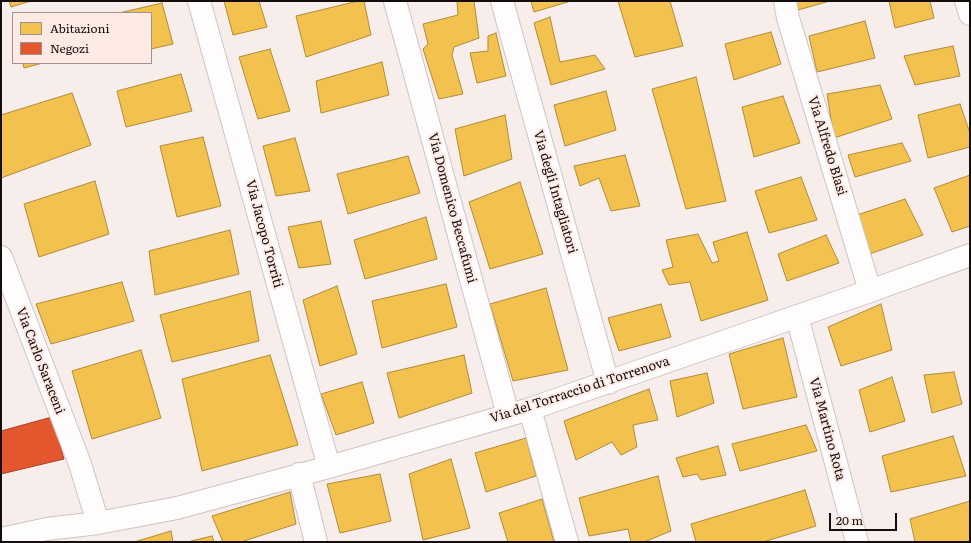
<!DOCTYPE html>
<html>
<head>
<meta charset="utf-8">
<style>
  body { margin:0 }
  #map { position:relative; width:971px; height:543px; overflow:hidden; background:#f7eeeb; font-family:Literata,serif }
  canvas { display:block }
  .frame { position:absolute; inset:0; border:2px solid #140d0b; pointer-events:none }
  .legend { position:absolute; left:12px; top:12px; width:140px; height:52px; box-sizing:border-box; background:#fdeae5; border:1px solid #a0928e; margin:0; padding:5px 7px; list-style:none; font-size:12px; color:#140d0b }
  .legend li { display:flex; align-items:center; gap:8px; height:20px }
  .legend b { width:20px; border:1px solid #a0928e }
  .scale { position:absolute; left:829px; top:513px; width:68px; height:18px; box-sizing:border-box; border:2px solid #140d0b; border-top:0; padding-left:5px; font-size:12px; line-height:14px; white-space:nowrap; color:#140d0b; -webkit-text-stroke:3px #fdeae5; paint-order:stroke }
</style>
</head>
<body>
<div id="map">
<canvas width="971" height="543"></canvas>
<div class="frame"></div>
<ul class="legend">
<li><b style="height:11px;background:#f2c14e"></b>Abitazioni</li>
<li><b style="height:11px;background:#e4572e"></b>Negozi</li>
</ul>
<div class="scale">20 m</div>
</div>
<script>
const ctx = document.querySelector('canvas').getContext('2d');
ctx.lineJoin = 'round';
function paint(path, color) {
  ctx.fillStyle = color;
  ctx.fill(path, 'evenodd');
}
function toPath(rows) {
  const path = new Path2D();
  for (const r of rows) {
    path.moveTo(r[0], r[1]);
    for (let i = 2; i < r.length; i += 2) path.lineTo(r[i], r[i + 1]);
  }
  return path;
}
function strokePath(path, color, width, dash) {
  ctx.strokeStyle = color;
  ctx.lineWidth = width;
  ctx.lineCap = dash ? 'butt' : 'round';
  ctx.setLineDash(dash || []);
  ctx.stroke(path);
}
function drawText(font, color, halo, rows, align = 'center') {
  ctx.font = font + ' Literata,serif';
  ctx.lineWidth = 4;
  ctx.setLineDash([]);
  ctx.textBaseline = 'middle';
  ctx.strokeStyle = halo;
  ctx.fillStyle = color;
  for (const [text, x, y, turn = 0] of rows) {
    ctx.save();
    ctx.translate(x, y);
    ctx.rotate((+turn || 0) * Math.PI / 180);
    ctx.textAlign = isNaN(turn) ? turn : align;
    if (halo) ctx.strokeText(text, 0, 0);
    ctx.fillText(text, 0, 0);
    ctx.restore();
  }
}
const homes = toPath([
  [9,1,31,1,11,7,9,1],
  [224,1,259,1,267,27,233,35,224,1],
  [358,1,364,1,371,35,306,57,296,16,358,1],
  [457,1,474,1,479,38,454,47,452,55,463,94,439,99,423,49,428,44,423,24,458,15,457,1],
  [531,1,571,1,534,12,531,1],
  [618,1,670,1,683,46,635,57,618,1],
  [796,1,830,1,798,10,796,1],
  [889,1,930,1,934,18,895,28,889,1],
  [162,3,173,44,151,49,151,13,119,13,162,3],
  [550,17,560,62,595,55,605,69,551,85,534,23,550,17],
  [865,21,875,58,817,72,809,36,865,21],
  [771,32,781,64,734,80,725,44,771,32],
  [496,33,506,76,477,83,470,53,488,51,488,36,496,33],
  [953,46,960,76,915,85,904,56,953,46],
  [270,49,290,111,258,119,239,57,270,49],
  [382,62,389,95,321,113,316,81,382,62],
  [23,63,43,63,24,68,23,63],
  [181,74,192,111,126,127,117,91,181,74],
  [696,77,726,201,686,209,652,89,696,77],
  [880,85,892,119,834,138,827,94,880,85],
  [606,91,616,130,565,146,554,105,606,91],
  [72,93,91,145,1,178,1,115,72,93],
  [783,96,800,143,754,157,742,107,783,96],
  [960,104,970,133,970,147,928,158,918,115,960,104],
  [505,115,512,159,464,176,455,129,505,115],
  [203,137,221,206,177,217,160,146,203,137],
  [295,138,310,191,276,196,263,146,295,138],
  [902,143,911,161,855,177,848,155,902,143],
  [625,155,640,206,611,211,599,178,580,186,574,166,625,155],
  [408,156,420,193,348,214,337,174,408,156],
  [970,175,970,226,952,232,934,188,970,175],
  [801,177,817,220,769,233,755,191,801,177],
  [95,181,109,234,39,257,24,204,95,181],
  [520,182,543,254,490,269,469,202,520,182],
  [905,199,923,235,864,256,854,216,905,199],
  [426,217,437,259,365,279,354,240,426,217],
  [321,221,331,264,299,268,288,227,321,221],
  [230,230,239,274,155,295,149,251,230,230],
  [747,232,768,300,701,321,690,282,669,285,662,270,673,267,666,240,698,234,712,263,719,261,713,242,747,232],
  [826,235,839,263,787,281,778,254,826,235],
  [122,282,134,321,51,344,36,304,122,282],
  [446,284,457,327,382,348,372,301,446,284],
  [337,286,357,354,320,366,303,300,337,286],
  [546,288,568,370,513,381,490,304,546,288],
  [250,291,259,341,172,362,160,315,250,291],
  [661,304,671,337,619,351,608,318,661,304],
  [881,304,892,350,841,366,828,327,881,304],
  [783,338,797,397,743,409,729,354,783,338],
  [141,350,161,418,92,439,72,371,141,350],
  [270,355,298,445,202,471,182,379,270,355],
  [464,355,472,393,399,418,387,373,464,355],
  [954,372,962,404,932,413,924,375,954,372],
  [707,373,714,403,677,417,670,381,707,373],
  [892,377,905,421,870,432,859,390,892,377],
  [362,382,374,423,336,435,321,394,362,382],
  [649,389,658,420,633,425,637,447,621,455,612,442,576,460,564,421,649,389],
  [806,425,817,451,740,471,732,444,806,425],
  [953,436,966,476,891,492,882,456,953,436],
  [526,438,536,476,486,492,475,453,526,438],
  [718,446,726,475,701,480,697,474,683,477,676,458,718,446],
  [451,459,470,528,423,540,409,474,451,459],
  [380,474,391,521,340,533,327,484,380,474],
  [658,476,671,531,644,542,631,542,628,529,589,536,579,498,658,476],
  [805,490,816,526,763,542,696,542,691,524,805,490],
  [290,492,296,524,241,542,223,542,212,516,290,492],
  [542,499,554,542,508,542,499,513,542,499],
  [970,501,970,542,915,542,910,519,970,501],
  [171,531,173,542,134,542,171,531],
  [212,536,214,542,191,542,191,541,212,536]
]);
paint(homes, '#f2c14e');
strokePath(homes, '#af8b3a', 1);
const shops = toPath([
  [52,417,64,459,1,474,1,431,52,417]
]);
paint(shops, '#e4572e');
strokePath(shops, '#a64124', 1);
const minor = toPath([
  [199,1,329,467],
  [395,1,508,415],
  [502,1,608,383],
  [785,1,788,18,870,291],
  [966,1,970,14],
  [1,257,80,464,98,523],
  [797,316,857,542],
  [530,409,567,542],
  [299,474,316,542],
  [1,539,47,529,98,523,177,508,329,467,530,409,870,291,970,255]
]);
strokePath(minor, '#ccc4c2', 24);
strokePath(minor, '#fefcfc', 22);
drawText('13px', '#140d0b', '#fdeae5', [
  ["Via Alfredo Blasi",827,146,73],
  ["Via degli Intagliatori",555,192,74],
  ["Via Domenico Beccafumi",452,208,75],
  ["Via Jacopo Torriti",264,234,75],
  ["Via Carlo Saraceni",40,361,69],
  ["Via del Torraccio di Torrenova",580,390,-18],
  ["Via Martino Rota",827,429,75]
]);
</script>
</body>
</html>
